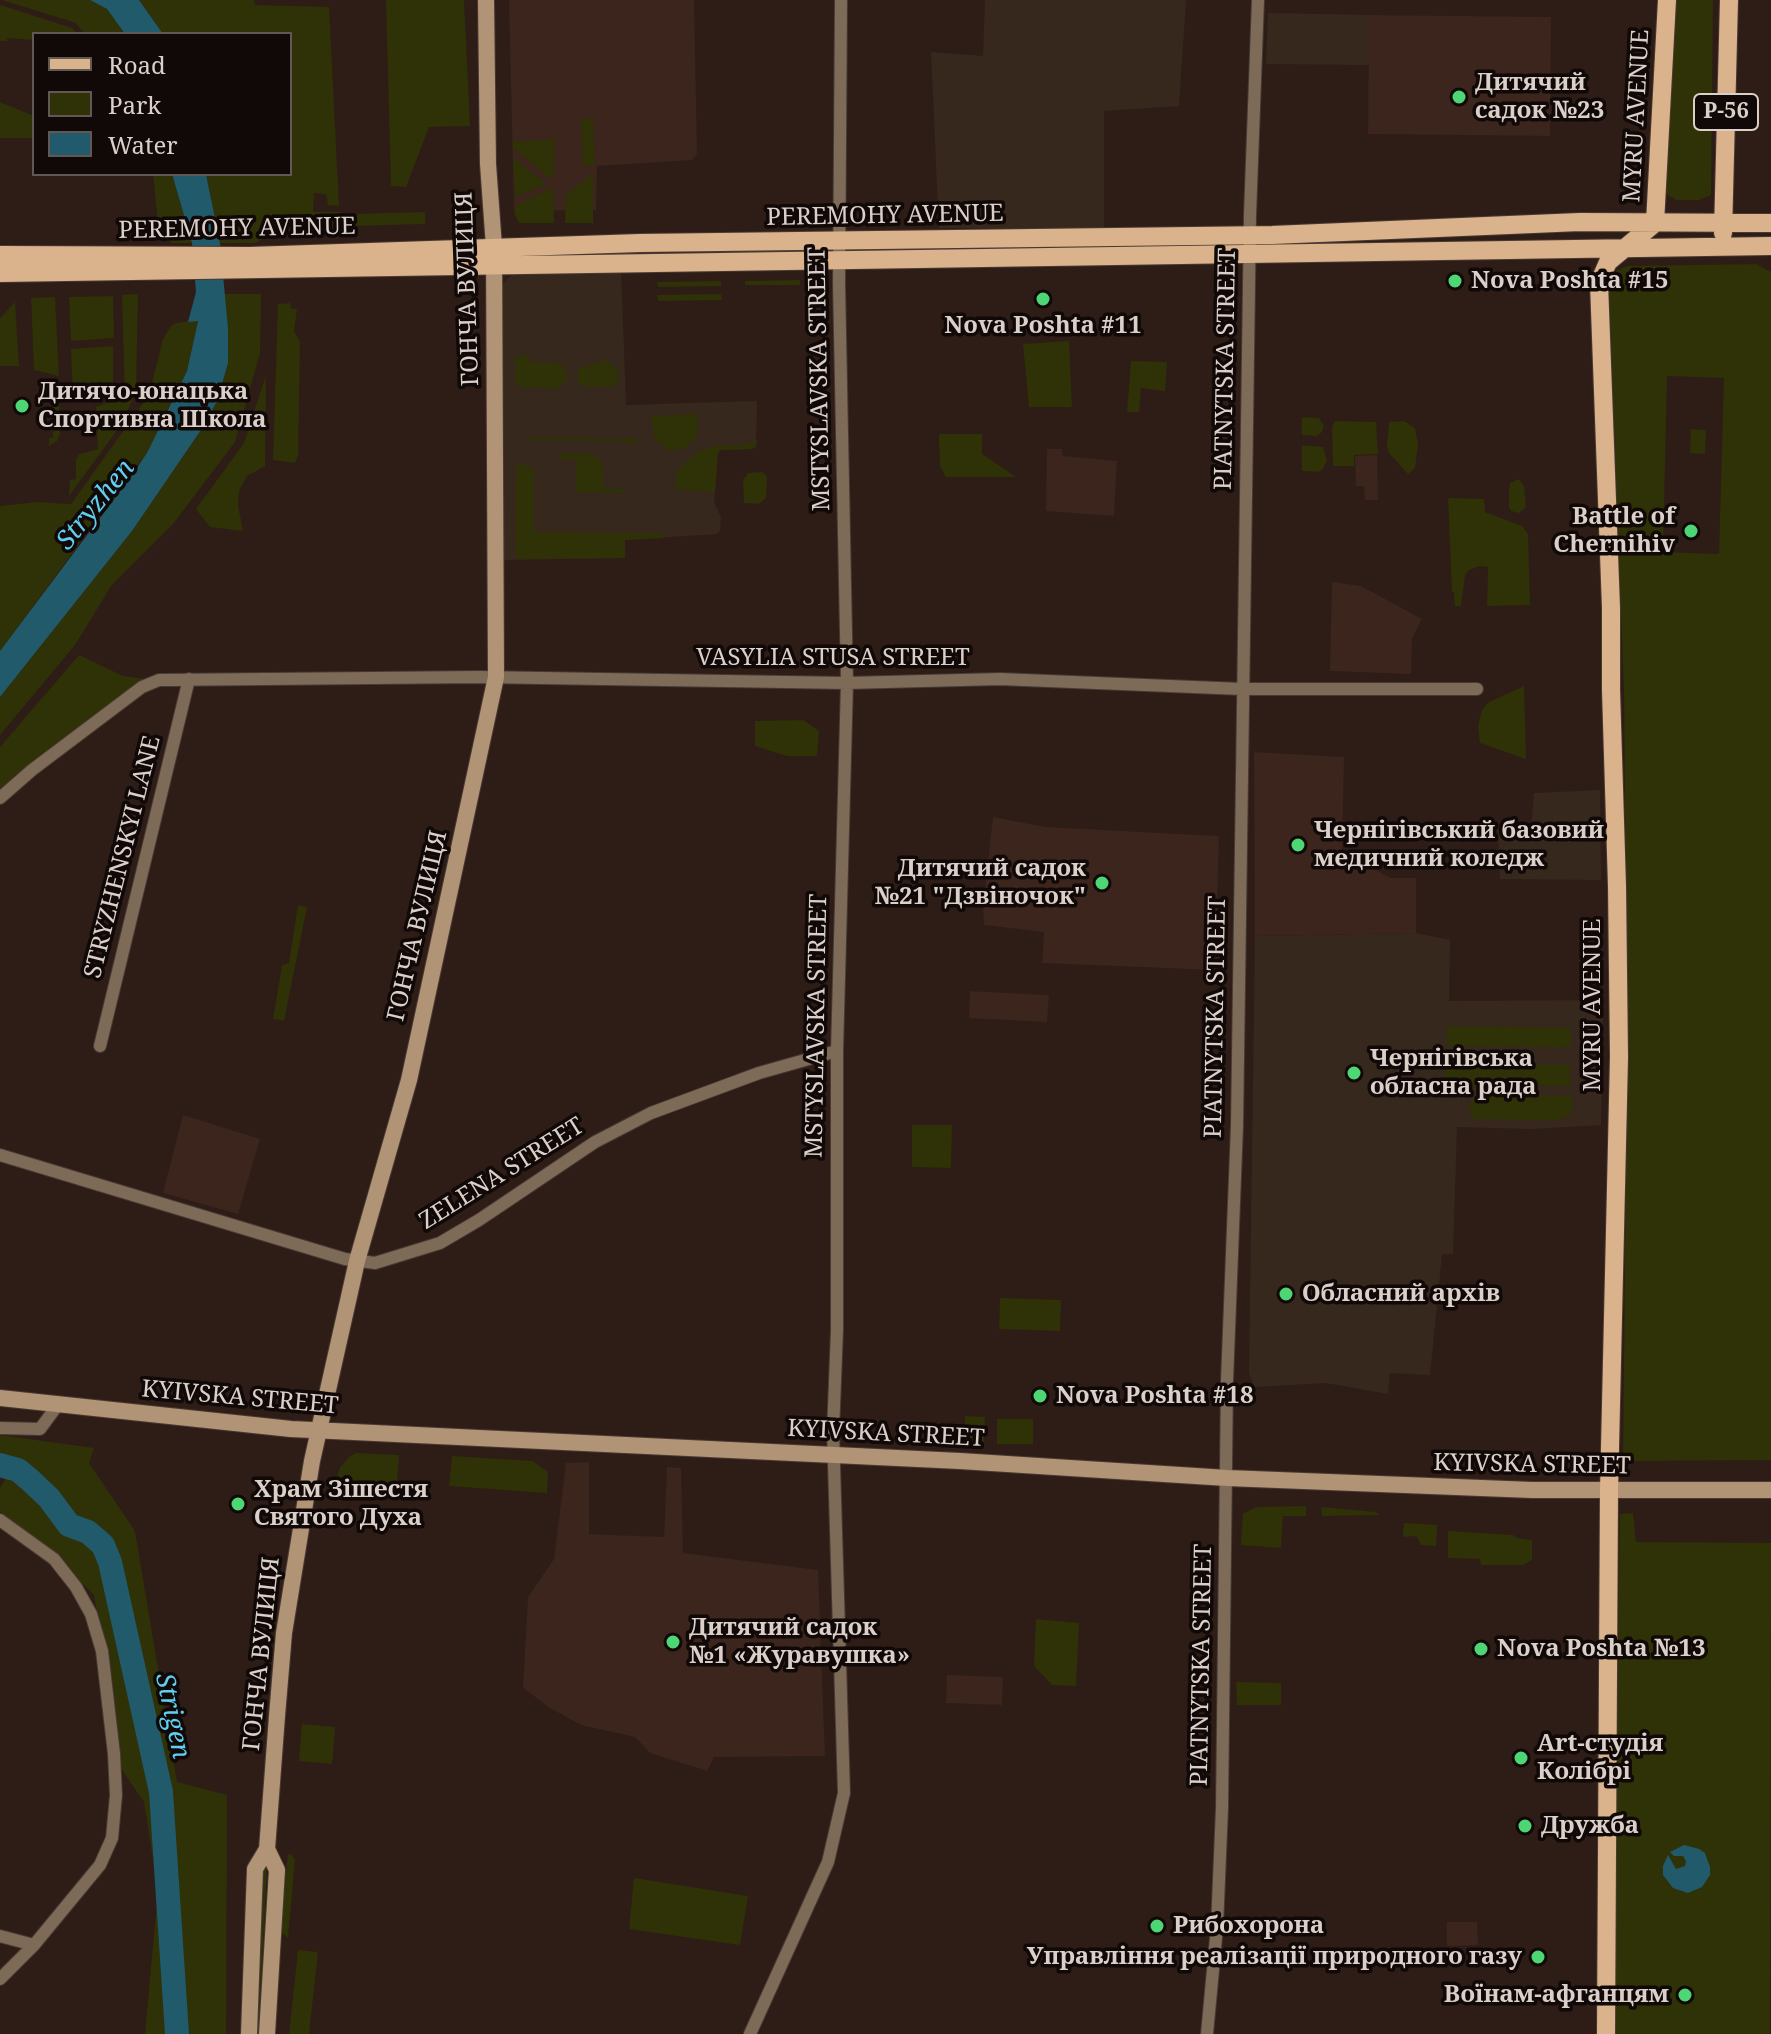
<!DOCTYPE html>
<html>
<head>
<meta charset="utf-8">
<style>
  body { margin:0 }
  #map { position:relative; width:1771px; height:2034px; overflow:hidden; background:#2d1d16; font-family:"Noto Serif",serif }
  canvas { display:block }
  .legend { position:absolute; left:32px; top:32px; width:260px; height:144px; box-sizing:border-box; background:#100907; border:2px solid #615855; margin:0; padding:10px 14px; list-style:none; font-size:24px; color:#dbcfca }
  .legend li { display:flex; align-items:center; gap:16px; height:40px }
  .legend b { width:40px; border:2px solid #615855 }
</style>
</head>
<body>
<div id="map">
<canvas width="1771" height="2034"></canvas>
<ul class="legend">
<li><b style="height:10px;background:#dab28b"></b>Road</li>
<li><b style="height:22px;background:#2f3106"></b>Park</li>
<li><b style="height:22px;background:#205a6b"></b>Water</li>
</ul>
</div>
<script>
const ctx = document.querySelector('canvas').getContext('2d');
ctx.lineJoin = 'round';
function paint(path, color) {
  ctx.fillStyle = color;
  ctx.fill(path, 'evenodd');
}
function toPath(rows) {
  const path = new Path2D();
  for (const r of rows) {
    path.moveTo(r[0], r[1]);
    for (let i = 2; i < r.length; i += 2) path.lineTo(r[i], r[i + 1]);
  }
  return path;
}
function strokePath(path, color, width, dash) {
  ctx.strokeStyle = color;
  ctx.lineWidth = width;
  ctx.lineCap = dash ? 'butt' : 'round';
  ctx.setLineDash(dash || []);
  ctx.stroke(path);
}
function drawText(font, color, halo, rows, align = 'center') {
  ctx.font = font + ' "Noto Serif",serif';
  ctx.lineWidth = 7;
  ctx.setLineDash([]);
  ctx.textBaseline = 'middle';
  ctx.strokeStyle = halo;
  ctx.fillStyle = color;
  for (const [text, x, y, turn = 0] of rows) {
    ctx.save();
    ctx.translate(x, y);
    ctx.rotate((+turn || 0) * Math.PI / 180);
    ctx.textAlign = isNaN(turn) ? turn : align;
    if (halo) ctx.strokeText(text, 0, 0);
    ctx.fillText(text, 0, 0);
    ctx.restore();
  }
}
paint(toPath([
  [985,0,1186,0,1179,106,1104,111,1104,228,939,228,931,52,983,56],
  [1268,13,1369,15,1369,65,1266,64],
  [621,269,626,405,757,401,756,447,752,449,721,450,718,453,714,502,721,517,720,531,717,534,625,540,625,558,504,560,503,283,515,272],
  [1600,790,1601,880,1500,879,1498,830,1531,829,1534,793],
  [1416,933,1450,940,1449,1001,1603,1000,1601,1125,1532,1129,1457,1127,1453,1254,1442,1254,1430,1375,1390,1373,1388,1394,1326,1383,1254,1387,1249,1373,1255,936]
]), '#37281e');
paint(toPath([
  [509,0,694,0,697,154,692,160,597,166,596,210,514,211],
  [1369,15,1551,17,1550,136,1368,134],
  [1047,449,1062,449,1063,456,1117,461,1114,516,1046,511],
  [1377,455,1378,500,1365,500,1364,486,1356,486,1355,456],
  [1332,582,1361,586,1422,619,1412,639,1411,674,1330,671],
  [1254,752,1344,757,1342,852,1391,878,1416,878,1416,933,1255,936],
  [993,817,1045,827,1219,836,1215,970,1042,963,1044,932,984,925,983,906],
  [970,991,1049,995,1047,1022,969,1018],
  [183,1115,260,1139,238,1214,163,1193],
  [589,1462,589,1534,664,1537,667,1467,681,1468,683,1553,818,1570,825,1756,714,1757,707,1771,650,1753,635,1737,581,1725,550,1708,523,1688,528,1597,554,1559,566,1463],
  [947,1675,1003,1677,1002,1705,946,1703],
  [1447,1922,1477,1922,1478,1945,1447,1946]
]), '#3b251d');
paint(toPath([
  [2,0,90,0,107,9,125,34,85,34,76,23],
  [139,0,254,0,255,5,329,7,339,206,328,205,326,194,314,193,313,212,341,212,341,227,279,230,255,243,220,243,206,174,290,174,290,34,163,34],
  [386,0,464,0,470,126,429,127,406,187,391,186],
  [1670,0,1713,0,1711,195,1699,200,1676,200,1666,194],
  [0,5,72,28,78,34,34,34,34,40,7,38,7,41,0,41],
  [0,102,34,116,34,138,0,138],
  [581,119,593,119,595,165,583,166],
  [555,139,553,178,548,177,513,148,512,142],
  [513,157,546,184,515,197],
  [593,173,593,223,565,223,566,195],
  [153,174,172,174,192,243,172,243,159,234],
  [551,188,553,190,554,223,519,223,514,213,516,205],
  [425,212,425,224,352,226,351,214],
  [1756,264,1771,272,1771,1460,1623,1461,1627,1057,1624,691,1609,288,1611,279,1616,271,1627,266],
  [1667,376,1724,378,1719,554,1663,552],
  [800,280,800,285,745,285,745,281],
  [721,281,721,286,658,287,657,282],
  [138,294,136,392,121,425,69,496,70,480,76,479,76,460,79,454,98,449,96,407,125,396,122,295],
  [223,294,261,294,260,353,235,442,173,524,111,586,75,645,0,735,0,697,132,531,201,430,228,328],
  [721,294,722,300,658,301,657,295],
  [113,296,114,338,71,341,69,297],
  [55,297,59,376,34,370,31,298],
  [15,302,19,366,0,366,0,318],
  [290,303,291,309,297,309,294,331,300,342,298,456,295,463,273,460,278,304],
  [198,320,187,371,148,451,0,651,0,506,37,502,71,504,149,395,163,339,171,326,176,323],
  [1069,341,1072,407,1029,407,1023,344],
  [113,346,113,388,83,403,73,400,71,349],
  [529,355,530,362,559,363,564,367,568,378,565,383,556,389,519,387,515,382,515,356],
  [606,360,618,370,619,380,614,387,586,387,579,383,577,371,580,368],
  [1131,361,1167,362,1165,391,1141,388,1139,412,1127,412],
  [266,375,265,466,247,476,239,491,238,505,243,531,210,527,196,509,244,443],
  [53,387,59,387,60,434,57,441,49,446,49,438,53,438],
  [698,414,697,437,683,449,669,451,655,440,651,416],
  [1302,417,1319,418,1324,426,1322,432,1317,436,1302,435],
  [1335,421,1376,422,1378,454,1354,455,1354,466,1333,466,1332,427],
  [1404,421,1415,428,1418,444,1415,468,1408,474,1389,453,1387,445,1389,422],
  [1691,429,1706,430,1705,454,1690,453],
  [939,434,982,434,982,454,1016,477,946,477,940,466],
  [529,437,626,438,637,438,636,445,623,441,529,440],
  [757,440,756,447,752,449,721,450,718,453,715,492,675,489,677,471,696,453,713,446,745,445],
  [1302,445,1323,447,1327,460,1323,469,1318,472,1302,471],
  [559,453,589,454,599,458,602,462,604,488,624,489,624,493,576,492,576,460,559,459],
  [516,462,534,469,534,532,663,533,663,538,625,540,625,558,516,559],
  [762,472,767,476,766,498,759,504,744,503,743,480,748,473],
  [1519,479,1524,486,1526,507,1519,513,1511,511,1509,507,1509,489,1510,483],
  [1448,498,1484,499,1485,512,1522,526,1528,534,1530,605,1487,606,1488,567,1480,566,1469,570,1465,575,1461,606,1455,606,1454,592,1452,592],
  [79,655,123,676,145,679,36,759,0,789,0,747],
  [1524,686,1526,759,1480,743,1478,726,1482,710,1489,702],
  [803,720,819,731,817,756,787,756,755,746,755,721],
  [298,905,307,907,284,1021,273,1019,282,965,289,963],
  [1447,1026,1571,1028,1571,1047,1447,1046],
  [1445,1065,1571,1065,1570,1086,1445,1085],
  [1476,1096,1573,1096,1572,1113,1559,1120,1472,1119,1469,1104],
  [912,1125,952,1125,951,1168,912,1167],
  [1000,1298,1061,1300,1060,1331,999,1329],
  [965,1416,985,1417,984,1442,964,1441],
  [997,1419,1033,1419,1033,1444,997,1444],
  [0,1435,94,1448,89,1463,135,1531,177,1782,227,1795,226,2034,145,2034,158,1891,144,1802,122,1770,94,1595,36,1539,0,1512,0,1488,15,1463,10,1468,0,1462],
  [356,1453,399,1455,396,1492,333,1493,340,1467,350,1456],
  [452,1456,533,1461,548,1472,547,1493,449,1486],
  [1306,1506,1306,1516,1283,1516,1281,1548,1241,1545,1243,1514,1256,1507],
  [1321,1507,1376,1512,1380,1515,1322,1516],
  [1633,1513,1636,1542,1771,1543,1770,2034,1613,2034,1620,1514],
  [1404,1523,1437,1525,1436,1546,1421,1545,1416,1536,1403,1537],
  [1448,1531,1513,1535,1517,1538,1532,1540,1532,1560,1523,1565,1481,1565,1480,1559,1448,1558],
  [1036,1619,1079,1623,1076,1686,1052,1685,1034,1666],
  [1236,1682,1281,1683,1281,1705,1237,1705],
  [302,1724,335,1727,332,1764,299,1761],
  [288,1854,292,1855,295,1860,288,1938,280,1931],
  [263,1865,267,1865,259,2034,254,2034],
  [634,1878,748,1896,740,1945,629,1929],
  [298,1950,318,1952,309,2034,289,2034]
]), '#2f3106');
paint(toPath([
  [90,0,139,0,163,34,125,34,107,9],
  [172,174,206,174,220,243,228,328,228,363,217,401,201,430,132,531,0,697,0,651,133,474,148,451,187,371,198,321,188,322,196,292,192,243],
  [1684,1845,1699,1849,1705,1853,1710,1867,1710,1875,1702,1887,1688,1893,1673,1888,1663,1875,1663,1866,1668,1855,1676,1869,1685,1866,1686,1861,1683,1856,1674,1856,1670,1852]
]), '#205a6b');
strokePath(toPath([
  [0,1465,18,1470,30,1480,49,1498,69,1525,88,1532,103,1545,110,1562,161,1792,177,2034]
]), '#205a6b', 24);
const street = toPath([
  [0,798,32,770,142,687,159,680,480,677,847,683,1000,679,1242,689,1477,689],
  [100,1046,189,679],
  [0,1155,345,1259,375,1263,440,1243,479,1220,595,1142,651,1113,759,1073,837,1051],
  [0,1428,40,1429,57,1406],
  [0,1520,54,1559,76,1587,91,1614,102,1651,114,1754,116,1795,112,1838,100,1865,34,1945,0,1979],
  [0,1936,34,1945],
  [750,2034,828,1862,844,1793,833,1432,837,1330,837,1051,847,683,839,283,841,0],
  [1207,2034,1217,1927,1222,1808,1227,1381,1237,1126,1250,215,1258,0]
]);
const secondary = toPath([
  [0,1398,291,1429,960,1461,1227,1478,1532,1490,1771,1490],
  [249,2034,255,1869,267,1849],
  [267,2034,277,1870,267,1849,277,1716,284,1633,312,1461,357,1261,409,1080,496,677,494,247,488,164,486,0]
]);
const primary = toPath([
  [1723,233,1729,0],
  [0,255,250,256,640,243,1272,235,1580,222,1771,223],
  [0,273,1771,246],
  [1606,2034,1609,1491,1619,1057,1617,886,1611,690,1611,608,1599,283,1608,262,1655,223,1667,0]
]);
strokePath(street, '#493933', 14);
strokePath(secondary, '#493933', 18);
strokePath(primary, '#493933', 20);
strokePath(street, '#7d6a57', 12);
strokePath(secondary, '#b19375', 16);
strokePath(primary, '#dab28b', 18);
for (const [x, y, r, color] of [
  [1459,97,8,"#4ed675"],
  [1455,281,8,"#4ed675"],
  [1043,299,8,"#4ed675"],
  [22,406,8,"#4ed675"],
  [1691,531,8,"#4ed675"],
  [1298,845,8,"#4ed675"],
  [1102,883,8,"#4ed675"],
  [1354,1073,8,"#4ed675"],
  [1286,1294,8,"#4ed675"],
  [1040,1396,8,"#4ed675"],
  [238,1504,8,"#4ed675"],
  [673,1642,8,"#4ed675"],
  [1481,1649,8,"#4ed675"],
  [1521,1758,8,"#4ed675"],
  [1525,1826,8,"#4ed675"],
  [1157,1926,8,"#4ed675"],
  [1538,1957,8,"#4ed675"],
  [1685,1995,8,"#4ed675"]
]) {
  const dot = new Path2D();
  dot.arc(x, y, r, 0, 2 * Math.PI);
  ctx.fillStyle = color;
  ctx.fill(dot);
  strokePath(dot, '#100907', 3);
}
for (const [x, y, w] of [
  [1726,112,64]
]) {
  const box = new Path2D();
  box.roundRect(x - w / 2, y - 18, w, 36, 6);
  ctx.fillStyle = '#100907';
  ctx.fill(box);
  strokePath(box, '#dbcfca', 2);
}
drawText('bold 22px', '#dbcfca', null, [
  ["Р-56",1726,112]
]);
drawText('bold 24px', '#dbcfca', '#100907', [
  ["Дитячий",1475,83],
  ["садок №23",1475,111],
  ["Nova Poshta #15",1471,281],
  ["Nova Poshta #11",1043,326,"center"],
  ["Дитячо-юнацька",38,392],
  ["Спортивна Школа",38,420],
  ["Battle of",1675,517,"right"],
  ["Chernihiv",1675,545,"right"],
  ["Чернігівський базовий",1314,831],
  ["медичний коледж",1314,859],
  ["Дитячий садок",1086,869,"right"],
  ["№21 \"Дзвіночок\"",1086,897,"right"],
  ["Чернігівська",1370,1059],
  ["обласна рада",1370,1087],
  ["Обласний архів",1302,1294],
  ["Nova Poshta #18",1056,1396],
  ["Храм Зішестя",254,1490],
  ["Святого Духа",254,1518],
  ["Дитячий садок",689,1628],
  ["№1 «Журавушка»",689,1656],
  ["Nova Poshta №13",1497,1649],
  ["Art-студія",1537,1744],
  ["Колібрі",1537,1772],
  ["Дружба",1541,1826],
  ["Рибохорона",1173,1926],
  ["Управління реалізації природного газу",1522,1957,"right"],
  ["Воїнам-афганцям",1669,1995,"right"]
], 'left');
drawText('24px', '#dbcfca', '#100907', [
  ["MYRU AVENUE",1637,116,-87],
  ["PEREMOHY AVENUE",885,216,-1],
  ["PEREMOHY AVENUE",237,229,-1],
  ["ГОНЧА ВУЛИЦЯ",468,289,-92],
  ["PIATNYTSKA STREET",1226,369,-89],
  ["MSTYSLAVSKA STREET",820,379,-91],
  ["VASYLIA STUSA STREET",833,658],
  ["STRYZHENSKYI LANE",123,857,-76],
  ["ГОНЧА ВУЛИЦЯ",418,926,-77],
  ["MYRU AVENUE",1593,1005,-90],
  ["PIATNYTSKA STREET",1216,1017,-89],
  ["MSTYSLAVSKA STREET",817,1026,-89],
  ["ZELENA STREET",502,1174,-32],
  ["KYIVSKA STREET",240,1398,5],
  ["KYIVSKA STREET",886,1434,3],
  ["KYIVSKA STREET",1532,1465,1],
  ["ГОНЧА ВУЛИЦЯ",262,1654,-84],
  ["PIATNYTSKA STREET",1202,1665,-89]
]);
drawText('italic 26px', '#5fcef1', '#100907', [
  ["Stryzhen",96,505,-51],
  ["Strigen",172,1716,78]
]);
</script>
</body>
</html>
